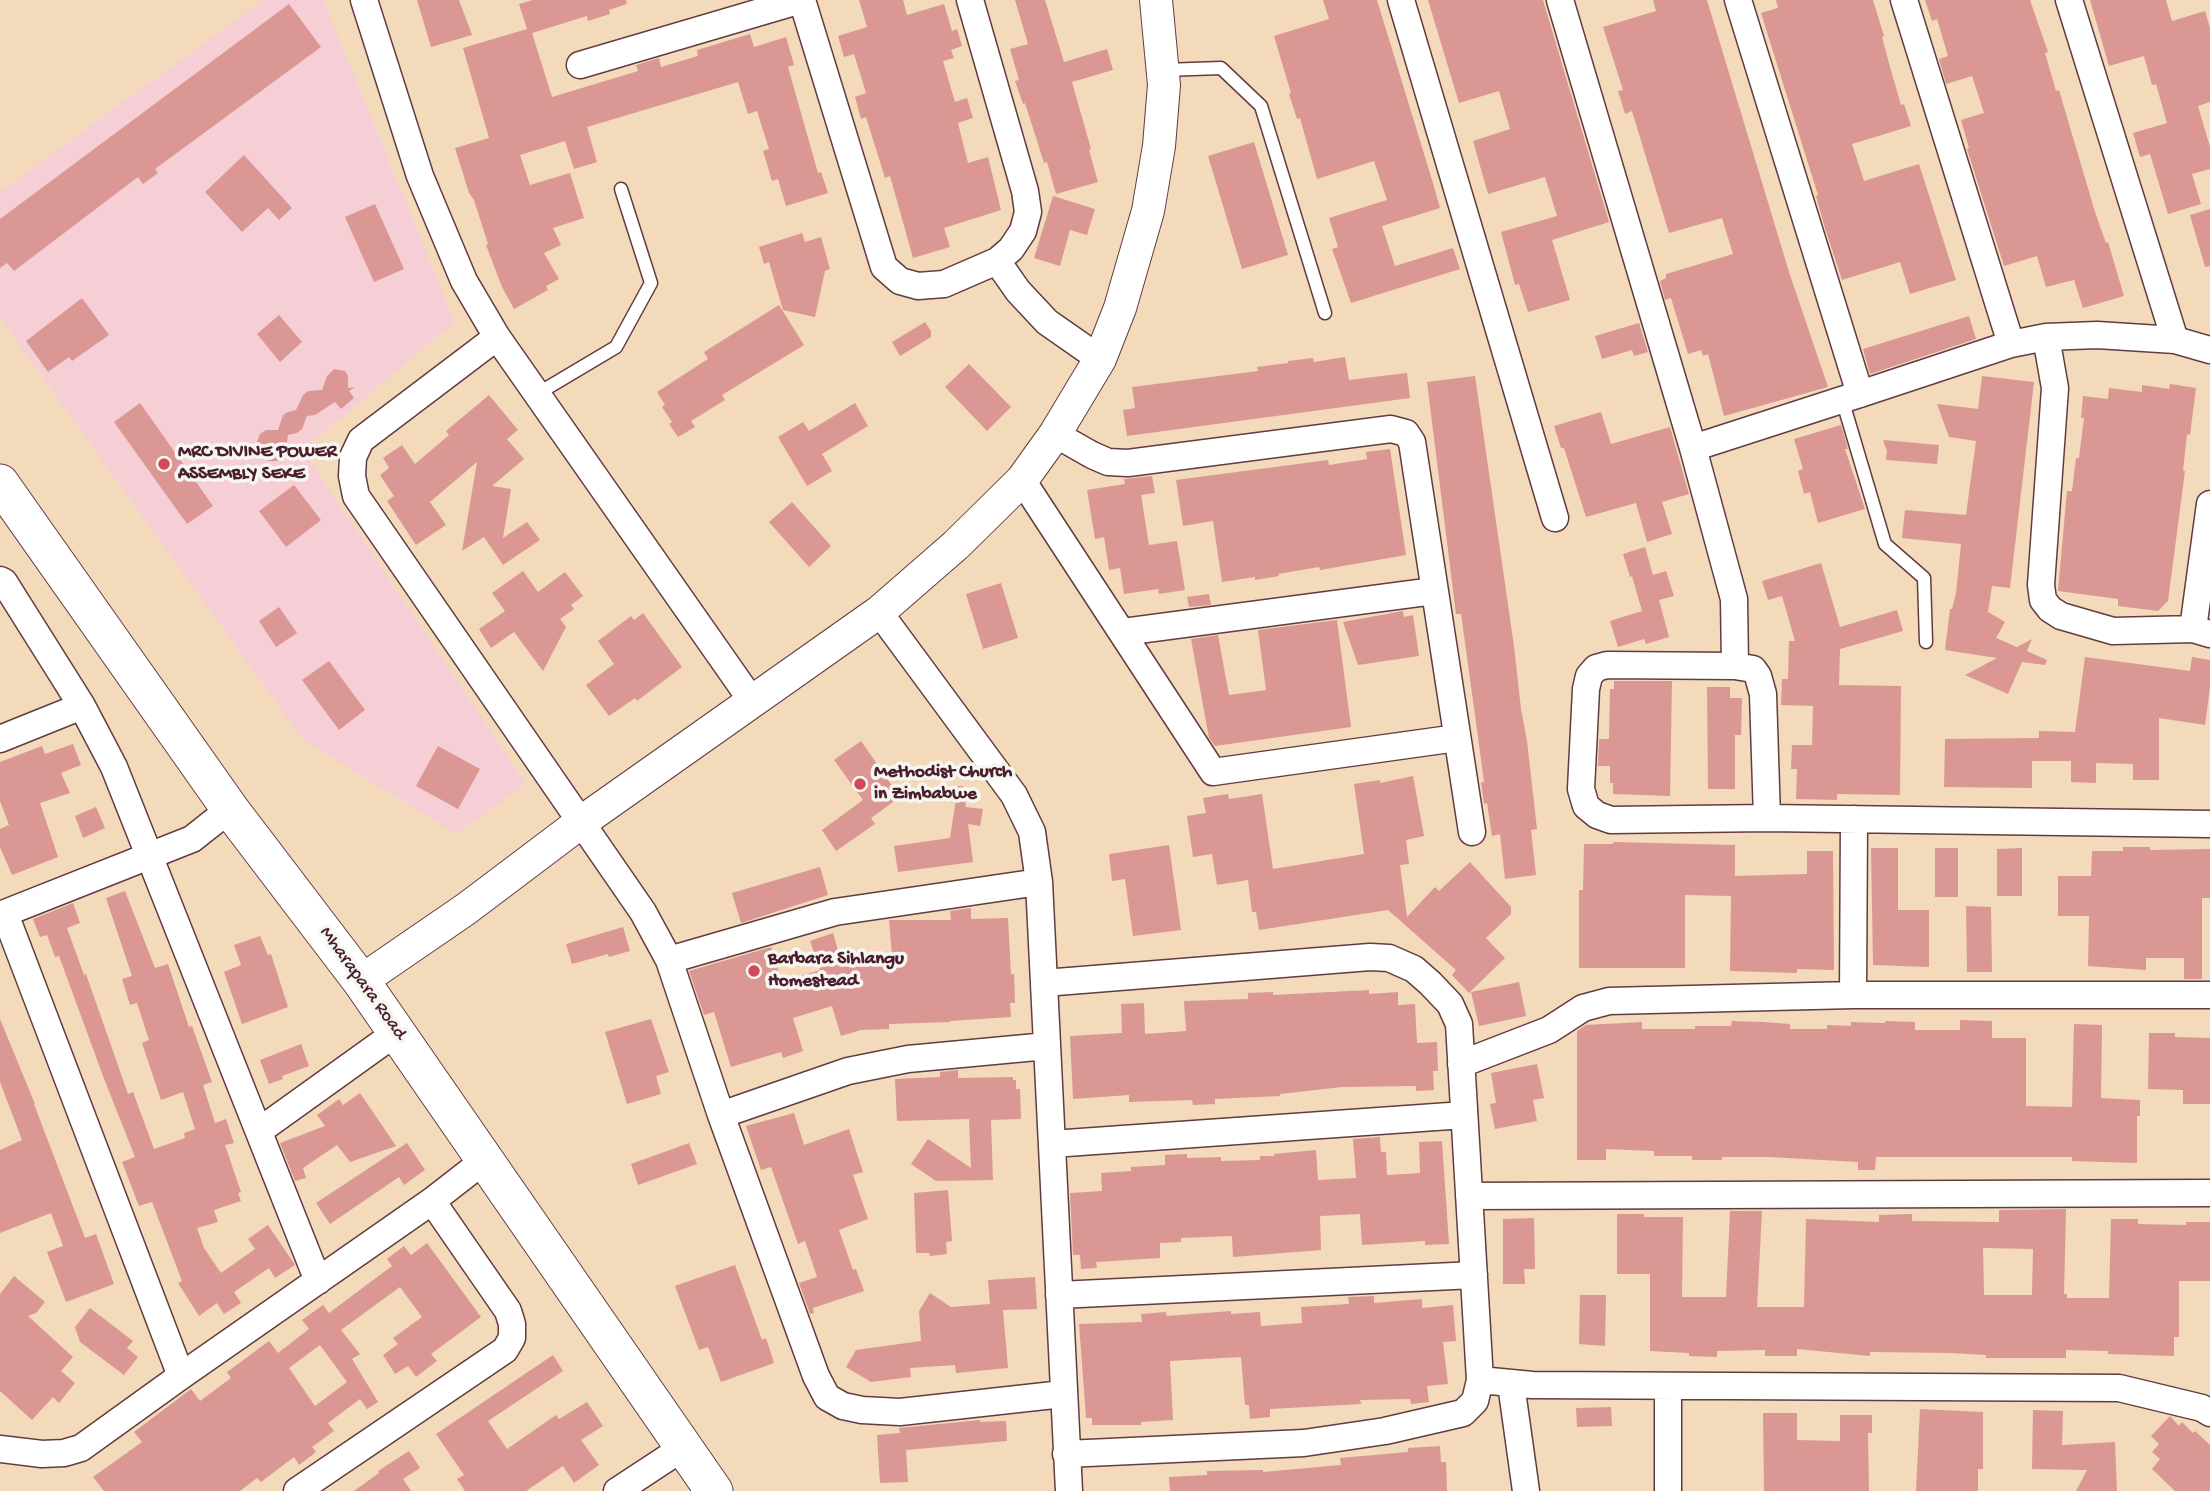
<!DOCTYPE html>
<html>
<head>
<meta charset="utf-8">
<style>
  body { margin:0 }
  canvas { display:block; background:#f2daba }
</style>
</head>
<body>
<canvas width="2210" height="1491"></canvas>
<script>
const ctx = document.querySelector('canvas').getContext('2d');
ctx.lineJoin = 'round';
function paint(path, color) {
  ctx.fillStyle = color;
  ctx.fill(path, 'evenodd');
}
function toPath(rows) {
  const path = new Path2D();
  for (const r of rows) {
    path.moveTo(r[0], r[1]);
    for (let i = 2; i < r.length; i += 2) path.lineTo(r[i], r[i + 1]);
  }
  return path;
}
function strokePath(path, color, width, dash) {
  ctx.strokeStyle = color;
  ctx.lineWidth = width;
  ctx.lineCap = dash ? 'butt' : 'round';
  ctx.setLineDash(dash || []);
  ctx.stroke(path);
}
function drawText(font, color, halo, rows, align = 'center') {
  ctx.font = font + ' "Gochi Hand",sans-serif';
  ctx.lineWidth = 7;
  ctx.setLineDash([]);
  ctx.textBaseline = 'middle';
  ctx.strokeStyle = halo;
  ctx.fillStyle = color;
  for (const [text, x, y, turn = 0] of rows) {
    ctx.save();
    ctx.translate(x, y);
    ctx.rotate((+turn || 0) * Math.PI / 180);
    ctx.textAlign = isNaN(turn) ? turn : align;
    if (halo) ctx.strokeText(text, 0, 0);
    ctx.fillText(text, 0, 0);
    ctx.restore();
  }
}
paint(toPath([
  [263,0,323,0,455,322,303,450,526,784,456,834,302,739,0,318,0,192]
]), '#f6cfd6');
paint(toPath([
  [417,0,459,0,472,35,431,47],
  [533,0,626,0,627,4,609,10,610,14,588,21,587,16,532,33,552,97,638,71,636,65,659,58,661,67,698,56,697,50,750,34,754,47,786,37,794,65,788,67,818,173,821,172,828,193,786,206,778,179,772,181,763,151,769,149,757,111,748,114,738,82,587,127,597,162,574,169,565,141,520,155,530,185,570,173,584,218,553,228,561,245,544,253,559,279,546,286,548,290,514,309,502,287,486,245,488,244,474,200,469,193,455,148,489,138,463,48,527,29,519,4],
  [859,0,903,0,907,15,944,4,952,31,957,29,962,46,951,50,954,58,943,61,955,102,967,98,973,118,958,123,968,163,988,157,1001,210,944,228,950,247,913,258,890,176,885,178,866,117,861,119,855,97,866,93,854,54,844,57,838,36,867,27],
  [1015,0,1045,0,1064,62,1107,49,1113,70,1072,82,1091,149,1089,150,1098,182,1056,194,1047,162,1044,163,1025,103,1023,104,1015,81,1019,80,1010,49,1028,44],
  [1323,0,1377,0,1432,180,1440,208,1382,226,1395,266,1453,248,1460,269,1351,303,1332,249,1338,247,1329,218,1387,200,1374,161,1317,179,1300,118,1297,119,1289,94,1291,93,1274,36,1329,19],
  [1428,0,1543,0,1609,222,1552,240,1570,300,1528,312,1519,284,1515,285,1501,232,1557,216,1545,177,1488,194,1473,141,1510,129,1499,91,1459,103],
  [1653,0,1707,0,1789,272,1828,387,1724,416,1708,354,1703,356,1701,350,1688,354,1671,298,1665,300,1660,281,1666,278,1666,274,1733,254,1722,218,1669,233,1632,111,1625,114,1618,91,1623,90,1603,27,1656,11],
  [1776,0,1873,0,1884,36,1882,37,1890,67,1901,105,1904,104,1911,126,1852,144,1864,181,1919,164,1956,280,1910,294,1900,262,1842,280,1824,225,1816,196,1818,195,1761,13,1778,8],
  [1925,0,2030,0,2048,52,2045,53,2056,91,2059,90,2095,212,2106,243,2108,242,2124,296,2083,308,2074,280,2046,287,2037,256,2004,266,1967,149,1969,148,1961,120,1984,113,1972,76,1946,84,1939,59,1948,56,1937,19,1932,21],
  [2090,0,2166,0,2172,21,2205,11,2210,28,2210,102,2198,106,2210,147,2210,169,2192,174,2201,204,2168,214,2150,154,2140,157,2133,133,2167,123,2156,84,2152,85,2144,56,2109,66],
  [289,4,321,47,155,169,158,173,143,184,138,177,14,271,7,263,0,268,0,219],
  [1254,142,1288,255,1242,269,1208,156],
  [244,155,292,208,279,220,268,208,242,232,205,192],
  [1053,196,1095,209,1087,235,1070,230,1060,266,1034,258],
  [375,204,404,269,374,282,345,217],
  [2210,209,2210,266,2205,267,2190,215],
  [802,233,805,242,821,237,830,269,825,271,815,317,783,310,769,262,764,264,759,247],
  [82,298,109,335,72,361,69,357,48,372,26,341],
  [779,305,804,345,722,395,725,400,691,421,695,427,678,437,669,424,672,422,662,407,665,405,657,392,708,359,704,352],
  [279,315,302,342,280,362,257,334],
  [1969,316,1976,339,1870,374,1863,349],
  [925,322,931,331,931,337,900,356,892,342],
  [1639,323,1648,352,1634,356,1632,350,1602,359,1595,336],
  [1345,357,1349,380,1407,373,1410,398,1127,436,1123,410,1135,408,1132,387,1258,371,1257,367,1288,363,1288,361,1313,358,1314,362],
  [969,364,1011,407,987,431,945,387],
  [334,369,345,371,348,376,348,388,355,387,349,391,354,398,341,409,335,402,315,415,307,416,302,429,297,433,288,435,286,451,279,461,269,461,262,459,255,447,260,434,266,430,278,430,283,415,288,412,296,410,303,395,308,391,322,390,327,376],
  [1475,376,1514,646,1521,709,1527,741,1537,829,1531,830,1536,875,1505,879,1500,834,1492,836,1487,803,1484,804,1481,782,1484,782,1475,715,1461,614,1456,614,1427,382],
  [1982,376,2034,382,2010,588,1992,586,1988,612,2005,622,1996,638,2017,647,2032,639,2027,651,2047,660,2045,665,2022,662,2008,694,1965,675,1997,658,1945,650,1950,609,1952,609,1956,593,1961,544,1902,538,1905,510,1966,515,1976,441,1949,437,1937,404,1978,409],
  [2170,384,2196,388,2190,435,2187,434,2183,471,2185,471,2168,601,2158,611,2118,606,2118,599,2058,591,2067,491,2072,491,2076,458,2079,458,2084,418,2081,418,2083,396,2108,399,2109,388,2142,392,2142,385,2169,389],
  [489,395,518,430,507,439,524,459,492,486,511,489,503,538,527,522,540,540,503,565,484,537,462,551,477,462,430,502,446,525,416,545,387,501,394,496,380,475,389,468,383,458,402,445,415,464,449,435,446,431],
  [140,403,213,506,187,524,114,422],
  [855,403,868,426,822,454,832,471,807,486,778,437,803,422,809,431],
  [1601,412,1611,444,1670,427,1689,494,1662,502,1672,534,1647,542,1636,503,1586,517,1564,448,1561,448,1554,426],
  [1841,425,1848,449,1845,449,1865,509,1818,523,1810,492,1804,494,1798,471,1803,469,1794,439],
  [1883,440,1939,445,1937,464,1886,460,1887,451],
  [1390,449,1406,555,1320,570,1319,567,1278,574,1279,576,1255,580,1255,577,1222,582,1213,521,1183,526,1176,480,1328,460,1329,465,1367,459,1366,452],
  [1152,476,1155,493,1141,495,1149,545,1177,541,1185,590,1159,594,1158,589,1124,594,1120,568,1109,570,1104,537,1095,539,1087,490,1125,484,1124,479],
  [294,485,321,520,286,547,259,511],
  [792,502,831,546,809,567,769,522],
  [1645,547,1653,575,1666,571,1674,596,1659,600,1669,637,1646,644,1644,639,1618,647,1610,621,1642,611,1632,576,1630,577,1623,554],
  [1821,563,1840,627,1897,610,1903,631,1840,649,1839,685,1901,686,1900,795,1837,794,1837,800,1796,799,1797,769,1791,769,1792,745,1812,745,1813,706,1781,705,1782,679,1788,679,1789,641,1795,641,1782,596,1768,600,1762,581],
  [523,571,538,592,565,572,583,596,571,605,574,609,560,619,566,627,543,671,514,632,491,648,479,629,505,611,492,593],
  [1001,583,1018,638,983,649,966,594],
  [1209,594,1211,605,1189,607,1187,597],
  [279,607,297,633,276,647,259,621],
  [1403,611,1404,617,1413,615,1419,656,1358,665,1343,622],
  [643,613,682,667,637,701,635,698,609,716,586,685,614,664,598,641,631,616,634,620],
  [1337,620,1351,727,1215,746,1209,738,1191,639,1218,635,1229,695,1266,690,1258,630],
  [2085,657,2190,671,2192,657,2210,660,2210,687,2205,725,2159,718,2159,780,2133,780,2133,764,2096,763,2096,783,2071,782,2071,761,2032,761,2032,788,1944,787,1945,739,2039,738,2039,731,2075,732],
  [329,661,365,710,339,730,302,680],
  [1614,681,1672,681,1670,796,1613,794,1613,783,1610,783,1610,766,1598,766,1599,739,1609,739,1610,689,1614,689],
  [1707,687,1730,687,1730,698,1742,698,1741,735,1735,735,1735,789,1708,789],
  [861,741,900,797,871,818,875,824,836,851,822,830,863,800,834,760],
  [73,744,81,765,61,773,70,793,40,803,58,857,12,875,0,847,0,829,9,825,0,801,0,762,42,746,45,754],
  [438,746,480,769,458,809,416,786],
  [1413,776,1424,836,1406,840,1409,864,1400,865,1407,917,1435,887,1439,891,1470,862,1511,907,1511,914,1486,938,1505,958,1469,993,1452,975,1456,970,1388,910,1259,930,1256,912,1252,912,1248,880,1217,885,1212,854,1193,857,1187,816,1206,813,1203,798,1228,794,1229,799,1262,794,1273,869,1364,854,1354,784,1380,780,1380,783],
  [958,786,963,786,966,807,983,809,980,826,968,824,973,862,898,872,894,846,950,838],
  [96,807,105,828,83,838,75,816],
  [1613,842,1735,845,1735,876,1807,874,1807,851,1833,851,1834,970,1797,969,1797,973,1730,971,1731,896,1685,895,1685,968,1579,968,1579,890,1583,890,1584,844,1613,844],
  [1169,845,1181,930,1133,936,1125,879,1112,881,1109,854],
  [2123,847,2150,847,2150,850,2210,849,2210,898,2202,898,2202,979,2184,979,2184,958,2146,958,2146,970,2088,966,2089,916,2058,916,2058,876,2091,876,2092,851,2123,851],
  [1871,848,1898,848,1898,910,1929,910,1929,967,1873,965],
  [1935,848,1958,848,1958,897,1935,897],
  [2022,848,2022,896,1997,896,1997,849],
  [820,867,828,895,741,923,732,893],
  [125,891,155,968,168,964,189,1027,192,1026,212,1082,203,1085,215,1123,226,1119,234,1143,225,1145,241,1192,238,1193,241,1201,214,1210,218,1222,197,1228,204,1248,221,1273,255,1249,248,1239,268,1225,295,1265,275,1278,269,1268,234,1292,241,1303,224,1314,217,1303,199,1316,178,1283,182,1281,152,1202,139,1206,122,1162,135,1157,103,1076,59,956,55,957,47,935,40,937,33,919,73,903,80,923,67,928,84,975,86,974,128,1094,133,1092,154,1149,185,1138,184,1133,195,1129,183,1092,161,1100,142,1043,149,1040,137,1003,130,1005,122,979,132,976,106,898],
  [1966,906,1991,907,1992,972,1967,972],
  [971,908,971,919,1008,918,1011,974,1014,974,1015,1003,1010,1003,1011,1017,950,1021,950,1022,889,1024,889,1029,861,1030,841,1036,832,1006,793,1018,803,1051,783,1058,781,1052,731,1067,714,1012,704,1015,689,971,771,947,782,982,820,970,810,941,833,933,841,961,892,956,889,920,951,920,950,911],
  [623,927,630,951,609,957,608,954,572,964,566,944],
  [260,936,268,955,271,954,288,1007,242,1024,224,972,241,965,234,945],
  [1519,982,1526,1016,1479,1026,1471,992],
  [1369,990,1369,994,1398,992,1398,1005,1415,1004,1417,1043,1437,1042,1438,1071,1433,1071,1434,1090,1416,1091,1416,1086,1342,1087,1280,1094,1280,1096,1215,1099,1215,1104,1193,1105,1192,1100,1129,1102,1129,1095,1073,1099,1070,1036,1122,1033,1121,1004,1144,1003,1145,1034,1186,1031,1184,1001,1248,999,1248,993,1273,992,1273,995],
  [0,1019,35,1104,34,1104,85,1238,96,1234,114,1284,66,1302,47,1252,63,1246,51,1213,0,1233,0,1150,22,1140,0,1082],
  [651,1019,669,1072,656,1076,661,1094,627,1104,605,1032],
  [1960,1020,1992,1021,1992,1038,2026,1038,2026,1106,2072,1107,2074,1024,2102,1025,2101,1098,2140,1100,2140,1116,2137,1116,2137,1163,2072,1161,2072,1157,1876,1157,1875,1170,1858,1170,1858,1162,1768,1157,1722,1157,1722,1160,1692,1160,1692,1156,1654,1156,1654,1151,1606,1149,1606,1160,1577,1160,1577,1031,1586,1025,1642,1022,1642,1029,1695,1029,1695,1026,1731,1026,1732,1021,1763,1022,1790,1024,1790,1029,1827,1029,1827,1025,1851,1026,1851,1022,1885,1023,1885,1021,1915,1022,1915,1030,1960,1030],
  [2149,1033,2175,1033,2175,1037,2210,1038,2210,1104,2183,1104,2183,1090,2148,1089],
  [301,1044,309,1066,282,1076,283,1079,269,1084,260,1060],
  [1537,1064,1544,1098,1533,1100,1537,1121,1495,1129,1490,1104,1496,1103,1491,1073],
  [958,1070,958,1078,1013,1077,1013,1080,1016,1080,1016,1089,1020,1089,1021,1119,991,1120,993,1180,936,1181,911,1164,928,1139,971,1168,969,1119,897,1121,895,1079,940,1077,940,1072],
  [360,1093,396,1146,350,1162,337,1145,303,1168,306,1178,295,1181,280,1143,325,1126,317,1115,339,1099,343,1105],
  [794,1113,804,1145,849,1129,863,1172,853,1175,868,1219,839,1230,853,1270,856,1269,864,1291,813,1308,814,1313,810,1314,799,1283,817,1277,805,1241,798,1244,771,1167,761,1170,746,1126],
  [1380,1137,1381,1152,1386,1152,1387,1175,1420,1173,1419,1142,1442,1141,1449,1244,1425,1245,1425,1241,1362,1245,1360,1214,1320,1216,1321,1250,1233,1257,1232,1236,1181,1238,1181,1242,1160,1243,1160,1258,1096,1262,1097,1268,1081,1269,1080,1255,1073,1255,1070,1193,1102,1191,1101,1173,1131,1171,1131,1167,1165,1165,1165,1155,1187,1154,1187,1158,1221,1157,1221,1161,1260,1160,1260,1156,1274,1156,1274,1154,1316,1150,1318,1180,1356,1178,1353,1139],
  [407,1143,425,1170,404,1185,399,1177,330,1224,316,1203],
  [689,1143,697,1164,638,1185,631,1164],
  [948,1190,952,1241,946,1242,947,1254,930,1256,929,1253,916,1253,914,1193],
  [2066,1209,2064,1294,2067,1294,2067,1298,2109,1298,2111,1219,2138,1219,2138,1224,2186,1225,2186,1222,2210,1222,2210,1281,2179,1281,2179,1337,2174,1337,2174,1356,2108,1354,2108,1351,2066,1350,2066,1358,1986,1358,1986,1355,1950,1353,1870,1352,1870,1356,1797,1349,1797,1356,1765,1356,1765,1350,1717,1351,1717,1357,1689,1356,1689,1353,1650,1351,1650,1274,1617,1274,1617,1214,1644,1214,1644,1217,1683,1217,1682,1297,1726,1297,1730,1211,1762,1211,1757,1307,1804,1307,1806,1219,1879,1222,1879,1215,1912,1214,1912,1221,1999,1222,1999,1210],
  [1983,1248,2033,1249,2032,1295,1984,1295],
  [1534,1218,1535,1269,1524,1269,1525,1284,1503,1284,1503,1219],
  [427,1243,481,1317,431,1354,437,1361,416,1377,408,1366,395,1374,383,1355,398,1344,393,1338,422,1317,400,1287,341,1330,360,1354,352,1359,378,1402,367,1409,360,1399,328,1423,334,1431,312,1447,316,1452,299,1465,294,1457,261,1482,257,1478,240,1491,104,1491,93,1477,142,1442,134,1432,191,1389,200,1401,231,1378,227,1372,269,1341,278,1353,309,1329,302,1320,323,1305,329,1313,392,1266,387,1259,404,1246,411,1255],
  [320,1345,347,1382,315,1406,289,1368],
  [735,1265,762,1340,766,1338,774,1363,721,1382,708,1347,699,1350,675,1286],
  [14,1276,45,1302,36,1313,28,1316,73,1357,61,1371,75,1383,59,1403,53,1397,32,1420,0,1391,0,1294],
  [1035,1277,1037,1309,1003,1310,1008,1368,956,1373,955,1365,910,1368,911,1377,871,1382,846,1367,856,1350,921,1341,919,1311,930,1293,951,1307,990,1304,988,1280],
  [1580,1295,1606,1295,1605,1346,1579,1344],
  [1374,1296,1374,1303,1422,1299,1422,1308,1453,1305,1456,1341,1443,1342,1448,1384,1427,1386,1429,1402,1411,1404,1410,1399,1360,1400,1361,1404,1270,1409,1270,1417,1250,1419,1249,1405,1245,1405,1241,1357,1170,1361,1173,1420,1141,1422,1141,1425,1092,1425,1092,1418,1086,1418,1079,1324,1142,1322,1141,1314,1166,1312,1167,1316,1231,1311,1231,1314,1260,1312,1261,1326,1302,1323,1301,1307,1349,1304,1348,1297],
  [90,1308,133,1341,127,1348,138,1357,124,1375,80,1342,75,1327],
  [553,1355,563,1371,488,1421,507,1449,556,1415,559,1419,587,1402,603,1426,581,1440,599,1465,574,1483,563,1466,526,1491,465,1491,457,1479,464,1475,436,1434],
  [1611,1407,1612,1426,1577,1427,1576,1408],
  [1920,1409,1983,1412,1983,1469,1978,1469,1978,1491,1916,1491],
  [2033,1410,2063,1411,2062,1445,2115,1442,2117,1491,2076,1491,2087,1470,2032,1469],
  [1763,1413,1797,1413,1797,1440,1840,1441,1840,1415,1872,1415,1872,1433,1868,1433,1869,1491,1764,1491],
  [2170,1416,2179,1426,2182,1422,2193,1433,2195,1431,2210,1445,2210,1491,2175,1491,2152,1469,2160,1459,2152,1452,2159,1444,2151,1436],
  [980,1420,980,1422,1006,1421,1007,1441,906,1450,908,1482,880,1483,877,1435,900,1433,899,1428],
  [1440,1446,1441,1462,1446,1462,1447,1491,1170,1491,1169,1477,1207,1475,1207,1471,1263,1470,1263,1472,1341,1465,1340,1458,1408,1452,1408,1448],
  [409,1451,420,1468,403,1479,411,1491,354,1491,379,1473,378,1471]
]), '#db9794');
const service = toPath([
  [1164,70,1221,68,1261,106,1325,313],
  [537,394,616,347,651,283,621,189],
  [1842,399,1885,544,1924,578,1926,642]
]);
const minor = toPath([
  [364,0,420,176,464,281,497,337,752,701],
  [802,0,884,267,900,281,918,286,944,284,997,261,1011,249,1023,231,1028,212,1025,191,970,0],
  [1401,0,1555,518],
  [1560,0,1693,448,1734,599,1735,666],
  [1738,0,1860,394,2011,344],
  [1904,0,2011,344,2046,337,2097,335,2175,340],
  [2069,0,2175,340,2210,350],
  [580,65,801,0],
  [997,261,1018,291,1047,322,1100,359],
  [497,337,361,440,353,457,352,476,356,496,643,912,669,960,721,1115,816,1376,827,1397,843,1406,862,1410,900,1412,1063,1394],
  [2046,337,2055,388,2041,585,2043,600,2050,609,2061,616,2113,631,2193,629,2210,634],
  [1055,434,1092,455,1108,462,1128,463,1391,429,1406,433,1412,442,1472,832],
  [1693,448,1860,394],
  [1022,480,1213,772,1457,738],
  [0,580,4,582,82,706,114,767,318,1281],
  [879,612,1014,795,1032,832,1039,882,1069,1491],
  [2193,629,2210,504],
  [1123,632,1434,591],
  [0,739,82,706],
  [1767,818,1763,694,1758,676,1753,669,1735,666,1607,665,1596,668,1589,676,1586,689,1581,789,1586,806,1597,815,1611,820,1767,818,2210,824],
  [5,914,181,1376],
  [0,915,192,839,230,809],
  [669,960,835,912,1039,882],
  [1044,983,1370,957,1389,958,1414,969,1430,983,1450,1004,1459,1024,1480,1380,1475,1401,1463,1413,1385,1431,1304,1443,1066,1454],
  [1853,995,1854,819],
  [1461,1064,1549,1030,1583,1008,1609,1001,1853,995,2210,995],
  [721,1115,848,1071,908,1059,1047,1046],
  [259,1131,397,1032],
  [1052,1144,1464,1115],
  [1469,1196,2210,1193],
  [1059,1295,1474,1275],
  [1480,1380,1532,1385,2119,1388,2202,1408,2210,1413],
  [1511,1384,1526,1491],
  [1668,1386,1668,1491],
  [0,1449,42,1454,64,1453,81,1448,181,1376,432,1201,486,1159],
  [297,1491,505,1350,512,1338,512,1324,508,1311,432,1201],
  [617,1491,684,1447]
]);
const tertiary = toPath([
  [361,981,466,909,580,823,879,612,956,545,1022,480,1055,434,1100,359,1120,308,1148,211,1159,146,1164,85,1156,0]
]);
const secondary = toPath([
  [0,483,230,809,361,981,714,1491]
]);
strokePath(service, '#633b40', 15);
strokePath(minor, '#633b40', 29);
strokePath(tertiary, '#633b40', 34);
strokePath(secondary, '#633b40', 39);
strokePath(service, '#fff', 12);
strokePath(minor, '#fff', 26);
strokePath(tertiary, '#fff', 32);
strokePath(secondary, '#fff', 37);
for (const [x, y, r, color] of [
  [164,464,7,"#d1495b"],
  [860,784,7,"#d1495b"],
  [754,971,7,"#d1495b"]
]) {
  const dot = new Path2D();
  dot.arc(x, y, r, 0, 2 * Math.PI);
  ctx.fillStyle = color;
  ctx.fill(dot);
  strokePath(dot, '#f6f6f2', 2.5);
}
drawText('bold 19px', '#4a1f2b', '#f6f6f2', [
  ["MRC DIVINE POWER",178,453],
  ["ASSEMBLY SEKE",178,475],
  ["Methodist Church",874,773],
  ["in Zimbabwe",874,795],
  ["Barbara Sihlangu",768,960],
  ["Homestead",768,982]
], 'left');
drawText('19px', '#4a1f2b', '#f6f6f2', [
  ["Mharapara Road",362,984,54]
]);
</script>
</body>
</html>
